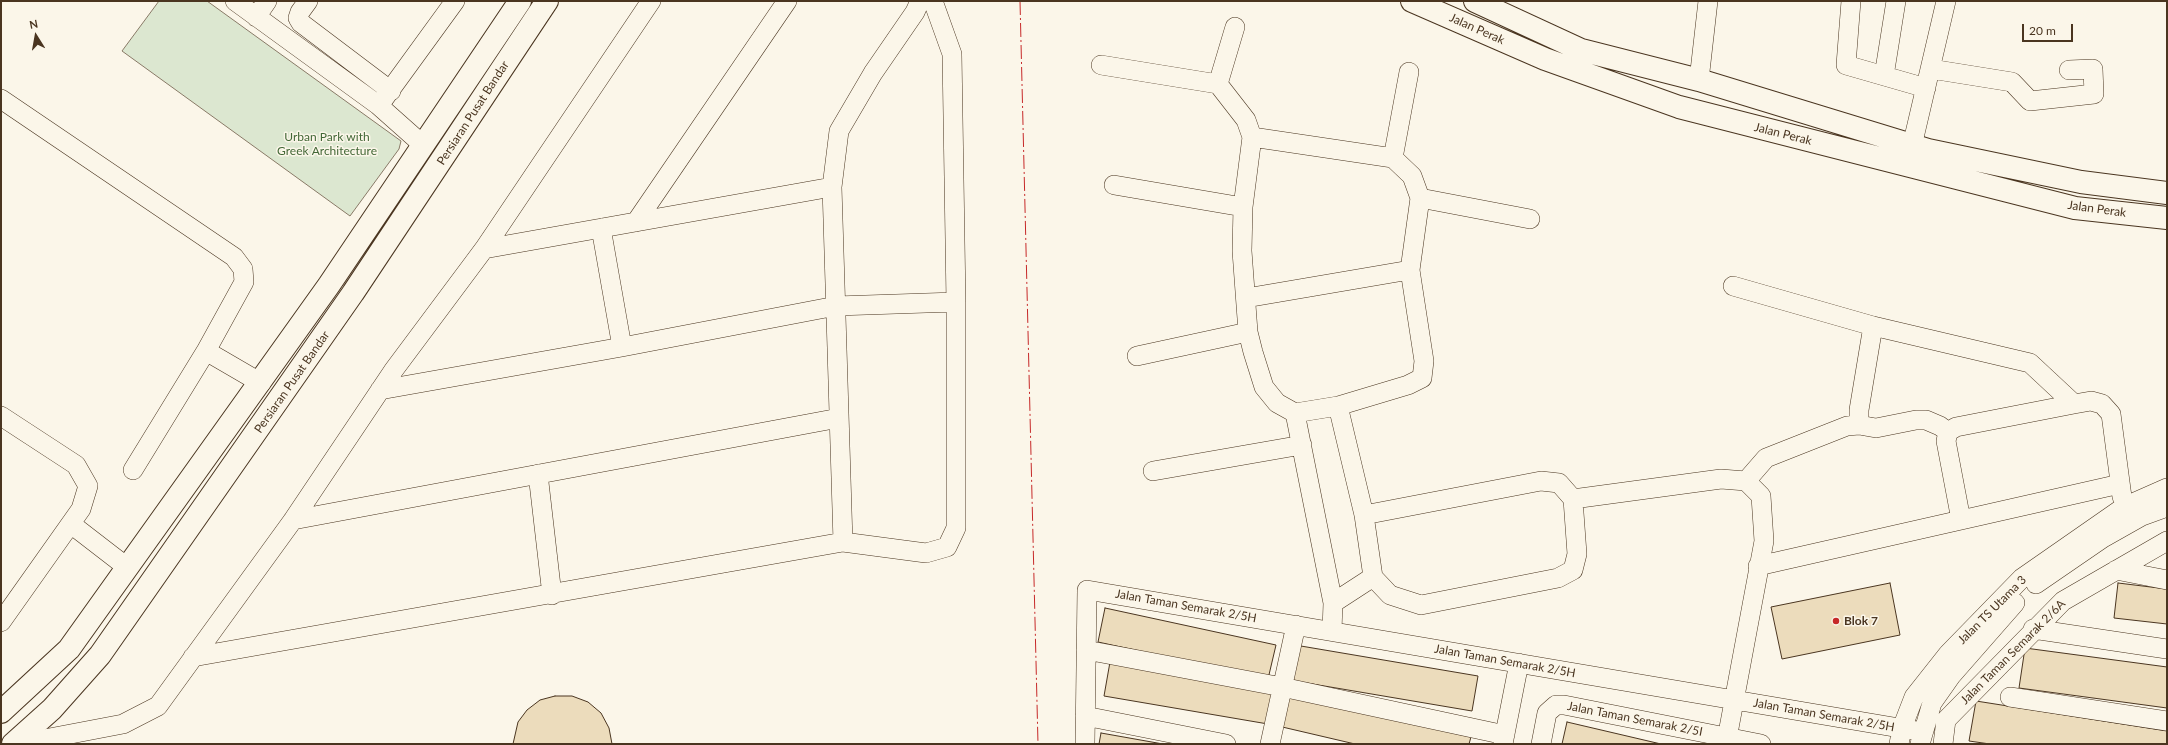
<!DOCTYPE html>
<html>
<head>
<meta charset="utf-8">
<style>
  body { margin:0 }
  #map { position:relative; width:2168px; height:745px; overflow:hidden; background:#fbf6e9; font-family:Lato,sans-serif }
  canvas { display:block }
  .frame { position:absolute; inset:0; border:2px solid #4a3520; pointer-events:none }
  .north { position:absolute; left:16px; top:16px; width:40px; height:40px; -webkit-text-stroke:3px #fbf6e9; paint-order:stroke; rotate:349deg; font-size:11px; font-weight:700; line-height:16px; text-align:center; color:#4a3520 }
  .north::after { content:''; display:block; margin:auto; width:14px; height:18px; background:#4a3520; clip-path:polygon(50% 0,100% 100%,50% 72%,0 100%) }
  .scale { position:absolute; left:2022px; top:24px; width:51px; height:18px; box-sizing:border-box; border:2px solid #4a3520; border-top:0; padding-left:5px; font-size:12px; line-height:14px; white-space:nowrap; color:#4a3520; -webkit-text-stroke:3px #fbf6e9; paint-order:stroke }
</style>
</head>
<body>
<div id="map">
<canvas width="2168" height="745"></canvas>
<div class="frame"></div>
<div class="north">N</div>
<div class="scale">20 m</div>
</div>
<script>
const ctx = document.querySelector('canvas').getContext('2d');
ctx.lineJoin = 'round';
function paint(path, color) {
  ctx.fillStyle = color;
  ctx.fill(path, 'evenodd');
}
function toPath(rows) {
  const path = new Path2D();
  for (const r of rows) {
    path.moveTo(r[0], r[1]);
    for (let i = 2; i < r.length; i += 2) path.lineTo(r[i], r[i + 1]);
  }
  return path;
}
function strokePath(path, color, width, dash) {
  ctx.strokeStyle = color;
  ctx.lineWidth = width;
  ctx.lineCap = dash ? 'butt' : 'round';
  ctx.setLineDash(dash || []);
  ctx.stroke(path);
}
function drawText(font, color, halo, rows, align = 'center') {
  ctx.font = font + ' Lato,sans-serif';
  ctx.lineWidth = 3;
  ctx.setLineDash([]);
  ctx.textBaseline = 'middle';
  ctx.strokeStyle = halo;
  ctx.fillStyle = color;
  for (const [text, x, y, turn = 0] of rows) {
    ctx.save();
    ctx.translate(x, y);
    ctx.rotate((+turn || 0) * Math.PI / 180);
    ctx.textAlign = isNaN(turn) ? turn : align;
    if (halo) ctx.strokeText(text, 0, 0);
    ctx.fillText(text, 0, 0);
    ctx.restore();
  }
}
const green = toPath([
  [159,1,207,1,401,141,399,149,350,216,122,51,159,1]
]);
paint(green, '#dce7d0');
strokePath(green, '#887966', 1);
const building = toPath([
  [1890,583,1900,635,1782,659,1771,607,1890,583],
  [2118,583,2167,589,2167,624,2114,618,2118,583],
  [1105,608,1276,645,1268,679,1098,642,1105,608],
  [1289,644,1478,676,1472,711,1283,679,1289,644],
  [2025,648,2167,667,2167,708,2019,688,2025,648],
  [1110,662,1274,690,1268,724,1104,696,1110,662],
  [1285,695,1471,737,1469,744,1355,744,1278,726,1285,695],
  [555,696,572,696,588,702,601,713,609,728,612,744,513,744,518,722,527,710,540,700,555,696],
  [1976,701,2167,731,2167,744,1990,744,1969,741,1976,701],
  [1567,722,1661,744,1562,744,1567,722],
  [1101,733,1163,744,1099,744,1101,733]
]);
paint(building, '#ecdcbc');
strokePath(building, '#4a3520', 1);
const minor = toPath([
  [235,1,378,105,423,145],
  [308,1,300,12,298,18,301,23,391,91],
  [1851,1,1846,65,1926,88],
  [256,17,267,1],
  [1101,65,1218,84,1246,120,1252,137,1243,207],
  [1931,69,2012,82,2030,101,2094,94,2093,69,2069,70],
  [1884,76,1896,1],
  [1699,80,1708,1],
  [1218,84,1235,27],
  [1,99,234,257,243,269,244,282,206,351,261,383],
  [383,100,455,1],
  [1252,137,1393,158,1409,72],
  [1912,146,1946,1],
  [1114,185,1243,207,1242,251,1248,332,1253,352,1264,387,1277,403,1295,413,1338,406,1408,385,1422,378,1424,361,1410,270,1420,198,1412,176,1393,158],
  [1420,198,1530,219],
  [636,222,787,1],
  [601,228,622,347],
  [484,249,832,187],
  [1733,286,1873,326,2030,363,2074,404],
  [1246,298,1410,270],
  [1873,326,1859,410,1859,425,1876,428,1916,420,1926,420,1940,426,1948,432],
  [1137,356,1248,332],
  [380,390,622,347,836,306,956,302],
  [1338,406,1364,515,1541,481,1559,483,1573,499,1721,479,1746,481,1761,496,1764,541,1726,744],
  [1295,413,1333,603,1332,631],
  [1,416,76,465,88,486,81,509,1,622],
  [1948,432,1956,427,2074,404,2091,401,2102,404,2111,414,2122,497],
  [1948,432,1946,441,1961,520],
  [133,470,206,351],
  [1153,471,1302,445],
  [538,474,552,595],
  [1746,481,1766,458,1847,426,1859,425],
  [1364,515,1373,577,1390,595,1421,605,1558,578,1573,570,1577,554,1573,499],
  [293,520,839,418],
  [71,524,128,568],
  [843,542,926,553,947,547,956,528,956,302,952,54,933,1],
  [1758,566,2120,484],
  [2116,570,2167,580],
  [2036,584,2103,538,2142,516,2167,507],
  [1333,603,1373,577],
  [2033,629,2167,649],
  [1086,650,1282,687,1505,735],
  [193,657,843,542,832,187,839,131,873,73,915,12,920,1],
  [2010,697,2167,721],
  [1085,716,1226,744],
  [18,744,123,724,158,706,293,520,393,371,484,249,651,1],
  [1085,744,1087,590,1923,732],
  [1270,744,1296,625],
  [1503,744,1519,663],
  [1541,744,1547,713,1556,705,1564,705,1761,744],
  [1899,744,1902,728,1914,697,1948,654,2022,578,2124,507,2167,488],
  [1920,744,1932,703,1951,676,2015,603],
  [1943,744,1946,720,2063,601,2167,541]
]);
const major = toPath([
  [1412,1,1545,59,1679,107,2075,208,2167,218],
  [1475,1,1581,50,1699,80,1928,150,2081,182,2167,193],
  [1,712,69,649,329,285,520,1],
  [13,744,52,709,100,655,353,293,547,1]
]);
strokePath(minor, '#4a3520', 20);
strokePath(major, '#4a3520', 24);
strokePath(minor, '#fbf6e9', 19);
strokePath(major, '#fbf6e9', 22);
strokePath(toPath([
  [1020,1,1038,744]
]), '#c62828', 1, [14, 3, 2, 3]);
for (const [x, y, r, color] of [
  [1836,621,4,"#c62828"]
]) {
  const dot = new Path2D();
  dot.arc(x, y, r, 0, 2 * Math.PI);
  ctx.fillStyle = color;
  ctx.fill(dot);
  strokePath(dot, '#fbf6e9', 1.5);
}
drawText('12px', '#4a3520', '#fbf6e9', [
  ["Jalan Perak",1477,29,24],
  ["Persiaran Pusat Bandar",473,113,-57],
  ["Jalan Perak",1783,134,14],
  ["Jalan Perak",2097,209,8],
  ["Persiaran Pusat Bandar",292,382,-55],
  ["Jalan Taman Semarak 2/5H",1186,606,10],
  ["Jalan TS Utama 3",1992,610,-45],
  ["Jalan Taman Semarak 2/6A",2013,652,-45],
  ["Jalan Taman Semarak 2/5H",1505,661,10],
  ["Jalan Taman Semarak 2/5H",1824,715,10],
  ["Jalan Taman Semarak 2/5I",1635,719,11]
]);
drawText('12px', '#436837', '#fbf6e9', [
  ["Urban Park with",327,137],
  ["Greek Architecture",327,151]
]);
drawText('bold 12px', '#4a3520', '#fbf6e9', [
  ["Blok 7",1844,621]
], 'left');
</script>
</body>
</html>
